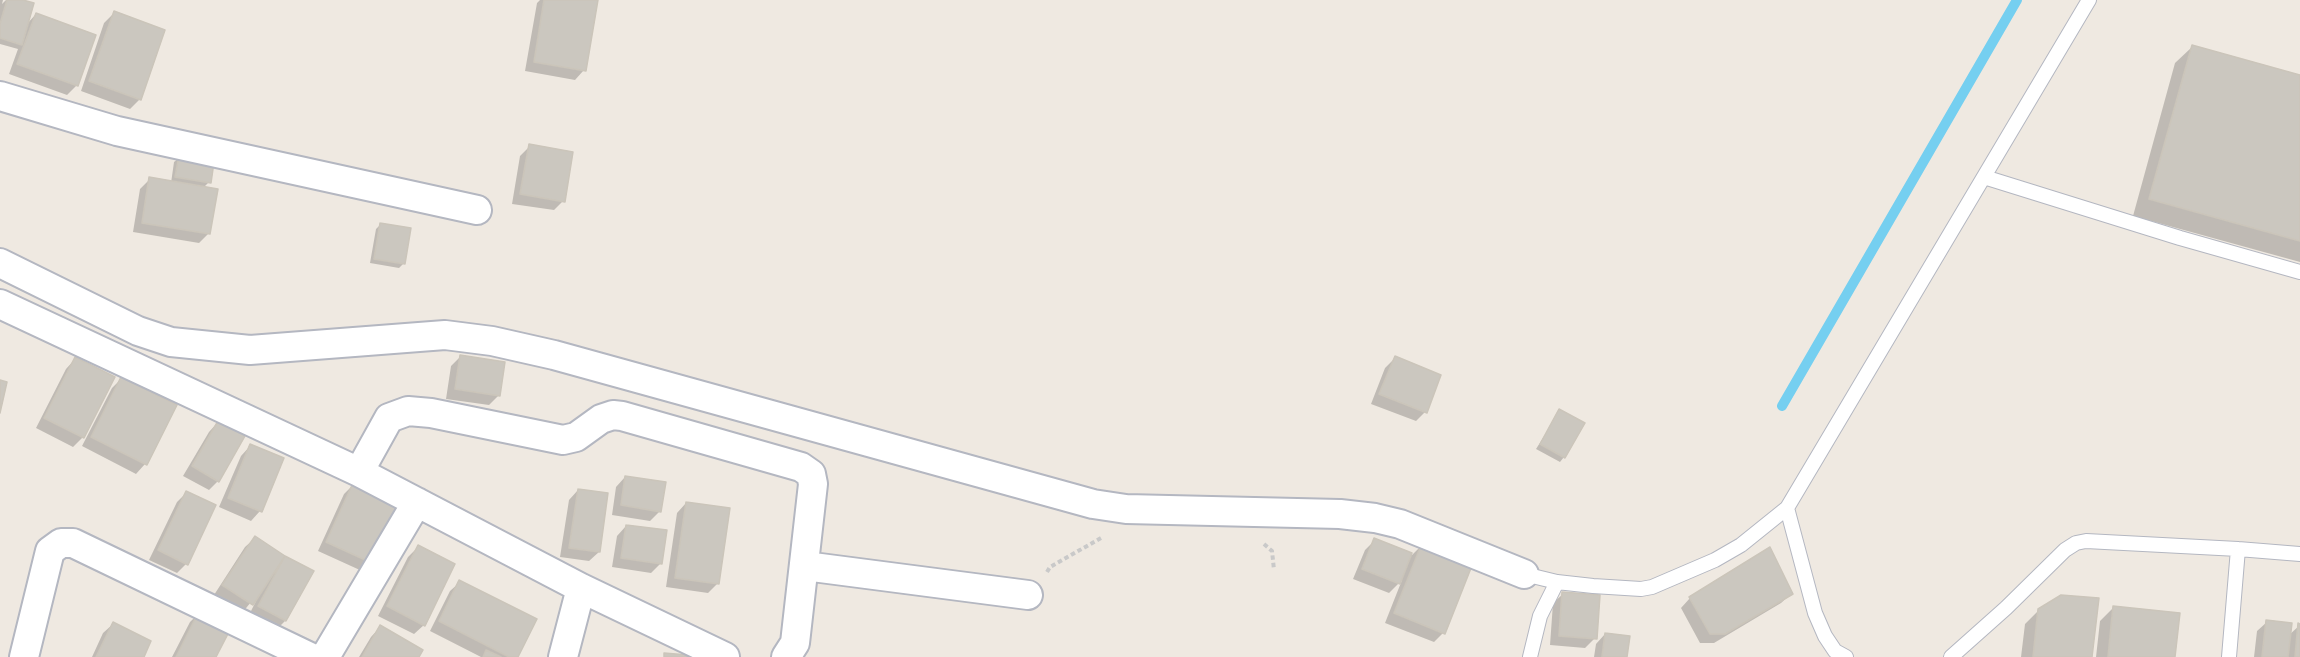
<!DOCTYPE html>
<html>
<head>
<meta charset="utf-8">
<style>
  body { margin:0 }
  canvas { display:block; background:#efe9e1 }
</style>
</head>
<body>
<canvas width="2300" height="657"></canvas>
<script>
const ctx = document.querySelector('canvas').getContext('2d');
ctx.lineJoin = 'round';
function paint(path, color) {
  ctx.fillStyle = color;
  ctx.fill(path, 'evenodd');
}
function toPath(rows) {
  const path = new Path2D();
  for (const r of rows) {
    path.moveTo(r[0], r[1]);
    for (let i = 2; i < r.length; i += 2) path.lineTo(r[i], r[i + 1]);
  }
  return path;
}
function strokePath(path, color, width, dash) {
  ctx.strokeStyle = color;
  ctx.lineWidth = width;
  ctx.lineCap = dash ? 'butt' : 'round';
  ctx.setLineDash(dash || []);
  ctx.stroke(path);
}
paint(toPath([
  [0,0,3,0,2,4,6,0,18,0,26,25,36,14,77,85,67,95,9,74,18,49,0,44],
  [540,0,589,0,584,70,575,80,525,71,537,3],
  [114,13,140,99,130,109,81,91,104,23],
  [2192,47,2300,77,2300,262,2133,216,2175,63],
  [530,146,563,201,554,210,512,204,520,156],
  [179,158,209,182,203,188,209,233,199,243,133,232,140,189,150,179,171,183,174,162],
  [381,224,404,263,399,268,370,263,376,229],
  [460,357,499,395,489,405,446,399,451,366],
  [1395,358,1425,412,1416,421,1371,404,1385,368],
  [75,359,83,437,73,447,36,428,66,369],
  [121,379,145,464,136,474,82,446,112,388],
  [1560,411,1564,457,1560,462,1536,449],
  [218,422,218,481,209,490,183,476,209,432],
  [250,446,260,511,251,521,219,507,241,456],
  [625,477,660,511,650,521,612,515,616,487],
  [354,484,397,504,362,571,318,551,344,494],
  [578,490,599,552,589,561,560,557,569,500],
  [186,493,186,564,177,573,149,560,177,502],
  [686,503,718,583,708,593,666,587,677,513],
  [626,526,661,563,651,573,612,567,617,536],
  [255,538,312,572,285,621,276,630,249,615,258,597,256,596,242,613,214,595,245,547],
  [1375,540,1412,555,1422,545,1443,633,1434,642,1385,623,1402,580,1389,593,1353,579,1365,550],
  [418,547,424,625,414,634,378,616,408,557],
  [460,582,516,657,481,657,430,631,450,591],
  [1563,594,1595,638,1585,648,1550,645,1553,603],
  [1791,594,1781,603,1714,643,1700,643,1681,608,1690,598],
  [2114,607,2174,657,2096,657,2100,621],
  [2039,610,2090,657,2021,657,2025,624],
  [199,613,215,657,172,657,190,622],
  [2267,622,2289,635,2300,625,2300,657,2254,657,2257,631],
  [113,624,142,657,92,657,103,633],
  [380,627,417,657,359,657,371,637],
  [1605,634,1626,657,1594,657,1596,644]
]), '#0003');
strokePath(toPath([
  [1782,406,2017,0]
]), '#75cff0', 10);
const building = toPath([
  [7,0,23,0,34,3,22,45,0,38,0,24,7,0],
  [544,0,598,0,586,71,534,62,544,0],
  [114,11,165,30,141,100,89,81,114,11],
  [36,13,96,35,78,86,17,64,36,13],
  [2192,45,2300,75,2300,241,2149,199,2192,45],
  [529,144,573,152,565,202,520,194,529,144],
  [179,156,214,162,211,183,175,177,179,156],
  [149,177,218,189,210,234,142,223,149,177],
  [380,223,411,228,405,264,374,259,380,223],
  [460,355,505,362,500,396,455,389,460,355],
  [1395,356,1441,375,1427,413,1379,394,1395,356],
  [75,357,115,377,84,438,44,418,75,357],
  [121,377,177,405,147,465,91,437,121,377],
  [0,380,7,382,0,413,0,380],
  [1559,409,1585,423,1565,458,1540,444,1559,409],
  [218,421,245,436,219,482,192,466,218,421],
  [250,444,284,458,262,512,228,498,250,444],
  [625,476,666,482,661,512,621,505,625,476],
  [353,483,399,504,372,563,326,542,353,483],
  [578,489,608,493,600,552,569,548,578,489],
  [186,491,216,505,188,565,158,550,186,491],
  [686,502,730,508,719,584,675,578,686,502],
  [626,525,667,530,662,564,621,558,626,525],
  [255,536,285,556,253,605,222,585,255,536],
  [1374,538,1412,553,1400,584,1362,569,1374,538],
  [1422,543,1473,563,1445,634,1394,613,1422,543],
  [418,545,455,564,425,626,387,606,418,545],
  [1770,547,1793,594,1725,634,1710,634,1689,597,1770,547],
  [285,556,314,571,286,621,258,606,285,556],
  [459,580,537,619,518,657,509,657,439,621,459,580],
  [1562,592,1600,595,1597,639,1559,636,1562,592],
  [2061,595,2099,598,2092,657,2033,657,2038,609,2061,595],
  [2113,606,2180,613,2175,657,2108,657,2113,606],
  [199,611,231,628,216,657,176,657,199,611],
  [2266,620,2292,623,2288,657,2262,657,2266,620],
  [113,622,151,641,144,657,96,657,113,622],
  [2298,623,2300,624,2300,657,2295,657,2298,623],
  [380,625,423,650,419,657,362,657,380,625],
  [1605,633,1630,636,1627,657,1602,657,1605,633],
  [486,650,501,657,483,657,486,650],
  [664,653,712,657,664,657,664,653]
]);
paint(building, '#cbc7bf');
strokePath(building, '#cbc5ba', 1.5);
const lane = toPath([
  [1984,177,2180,238,2300,272],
  [1787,508,1815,613,1825,636,1835,651,1846,657],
  [1524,574,1557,582,1593,586,1641,589,1652,587,1715,560,1741,545,1787,508,2089,0],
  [1530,657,1540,616,1557,582],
  [1951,657,2006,608,2065,550,2076,543,2086,541,2238,549,2300,554],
  [2229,657,2238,549]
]);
const street = toPath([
  [0,96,117,131,477,210],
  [0,263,138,331,171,342,250,350,445,335,492,341,554,355,1093,504,1126,509,1340,514,1375,518,1400,524,1524,574],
  [0,304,359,472,581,588,725,657],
  [359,472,389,418,408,411,431,413,563,440,576,437,601,419,613,415,622,416,801,467,811,474,813,484,795,643,786,657],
  [805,566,1028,595],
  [24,657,50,551,61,543,73,543,310,657],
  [325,657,417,502],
  [563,657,581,588]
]);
strokePath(lane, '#b4b7c1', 16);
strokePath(street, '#b4b7c1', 32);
strokePath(toPath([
  [1264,544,1272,551,1274,570],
  [1047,572,1050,567,1101,538]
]), '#c9c9c9', 4, [4.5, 3]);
strokePath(lane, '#fff', 14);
strokePath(street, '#fff', 28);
</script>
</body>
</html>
